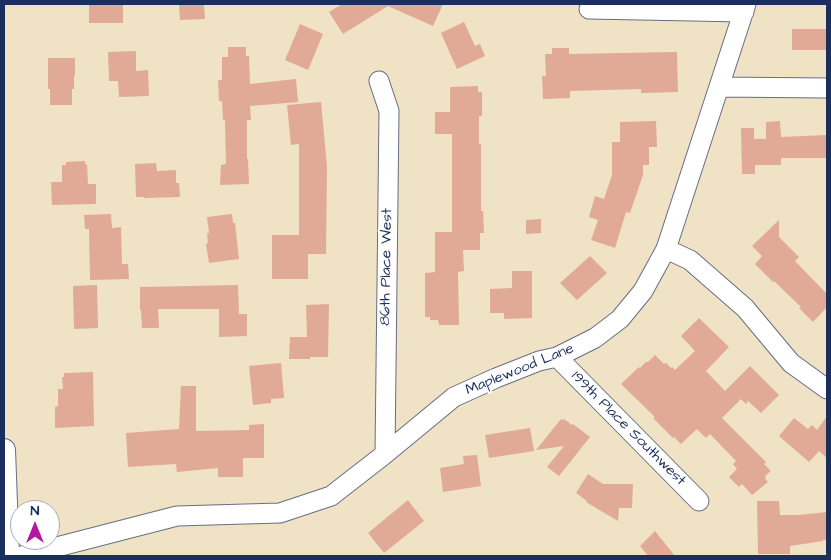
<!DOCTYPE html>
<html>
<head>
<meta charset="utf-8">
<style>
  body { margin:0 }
  #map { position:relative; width:831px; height:560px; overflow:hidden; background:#f0e2c4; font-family:"Architects Daughter",sans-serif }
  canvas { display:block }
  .frame { position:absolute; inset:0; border:5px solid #1b2f5e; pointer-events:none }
  .north { position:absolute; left:10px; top:500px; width:50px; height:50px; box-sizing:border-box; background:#fff; border:1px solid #a4acbf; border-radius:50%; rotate:0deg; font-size:14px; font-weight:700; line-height:20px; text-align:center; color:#1b2f5e }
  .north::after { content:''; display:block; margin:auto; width:18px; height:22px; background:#b5179e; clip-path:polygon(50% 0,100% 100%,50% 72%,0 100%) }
</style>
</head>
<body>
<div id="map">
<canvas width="831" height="560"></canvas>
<div class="frame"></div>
<div class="north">N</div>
</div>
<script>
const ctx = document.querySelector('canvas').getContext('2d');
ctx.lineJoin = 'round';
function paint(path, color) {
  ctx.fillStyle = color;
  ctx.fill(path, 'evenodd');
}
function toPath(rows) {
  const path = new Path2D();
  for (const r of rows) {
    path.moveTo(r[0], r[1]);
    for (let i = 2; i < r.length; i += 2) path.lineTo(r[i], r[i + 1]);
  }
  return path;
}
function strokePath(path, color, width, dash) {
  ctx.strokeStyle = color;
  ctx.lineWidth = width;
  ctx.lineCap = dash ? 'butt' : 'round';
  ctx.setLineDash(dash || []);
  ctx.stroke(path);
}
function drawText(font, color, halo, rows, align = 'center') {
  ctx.font = font + ' "Architects Daughter",sans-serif';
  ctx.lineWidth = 4;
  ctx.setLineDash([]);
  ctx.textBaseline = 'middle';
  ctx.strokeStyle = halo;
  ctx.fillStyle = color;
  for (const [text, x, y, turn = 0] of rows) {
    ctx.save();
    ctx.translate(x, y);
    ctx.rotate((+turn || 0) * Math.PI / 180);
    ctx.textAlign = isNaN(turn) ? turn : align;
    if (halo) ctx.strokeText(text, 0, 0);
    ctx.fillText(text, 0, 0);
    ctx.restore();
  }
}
paint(toPath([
  [89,4,123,4,123,23,89,23],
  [179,4,204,4,205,19,180,20],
  [342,4,443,4,433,26,388,6,343,34,329,12],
  [464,22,475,46,480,44,485,56,457,69,441,33],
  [300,24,323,34,308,70,285,60],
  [792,29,827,29,827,50,792,50],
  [228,47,246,47,246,56,249,56,250,84,296,79,298,102,250,106,251,120,247,120,247,159,248,159,249,184,220,185,221,165,226,164,225,120,223,120,222,101,219,101,218,80,222,80,222,57,228,57],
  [552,48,569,48,569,54,677,52,678,92,641,93,641,89,570,91,570,98,543,99,542,76,546,76,545,54,552,54],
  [136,51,136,71,148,70,149,96,119,97,118,81,109,81,108,52],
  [48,58,75,58,75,75,74,75,74,89,72,89,72,105,50,105,50,89,48,89],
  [478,86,478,92,482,92,482,116,479,116,479,144,481,144,481,211,483,211,484,233,480,233,480,250,463,250,464,271,458,272,459,325,439,325,438,320,430,320,430,317,425,317,425,273,435,272,435,232,452,232,452,134,435,134,435,112,450,112,450,87],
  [321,102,327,167,326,254,308,254,308,279,272,279,272,235,299,235,299,144,291,145,287,105],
  [656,121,657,147,649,147,649,165,643,165,643,175,630,213,626,212,615,248,591,240,598,220,589,217,595,196,604,199,612,175,612,142,620,142,620,122],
  [780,121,781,137,827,135,827,158,781,158,781,165,755,165,755,174,742,174,741,128,754,128,754,139,766,139,766,122],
  [85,161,85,165,87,164,88,184,96,184,96,204,52,205,51,182,62,182,62,165,66,165,66,162],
  [156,163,157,171,176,170,176,183,179,183,180,197,144,198,144,197,136,197,135,164],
  [111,214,112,228,121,227,122,264,128,264,129,279,90,280,89,229,85,229,84,215],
  [232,214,233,223,235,223,239,259,209,263,206,244,208,243,207,233,209,233,207,217],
  [541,219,541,233,526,234,526,220],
  [779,220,779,237,799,257,795,261,827,294,827,307,813,322,799,308,801,307,774,281,773,282,755,264,762,256,752,246],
  [590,256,607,273,577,300,560,283],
  [512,271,532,271,532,318,504,319,504,313,490,313,490,289,512,288],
  [97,285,98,328,74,329,73,286],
  [238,285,239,314,247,314,247,336,219,337,219,309,158,309,159,328,142,328,141,310,140,310,140,287],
  [329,304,328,357,310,357,310,359,289,359,290,337,307,337,306,305],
  [699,318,729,347,706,371,725,391,750,366,779,395,761,413,748,401,746,404,741,399,722,418,766,462,764,464,771,471,765,476,766,478,765,479,768,482,752,495,742,484,739,487,729,477,737,469,733,464,736,461,710,434,706,438,697,429,681,444,674,437,673,438,653,418,655,417,621,384,639,367,640,368,646,362,648,362,655,355,664,364,666,363,671,368,672,367,675,370,695,351,681,336],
  [281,363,284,398,271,399,271,403,253,405,249,366],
  [93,372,94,426,55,428,55,407,58,406,58,389,63,389,62,377,64,377,64,373],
  [181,386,196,386,196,431,249,430,249,425,264,424,264,458,243,458,243,477,218,477,218,468,177,472,176,464,128,467,126,433,179,429],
  [827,416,827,458,819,451,809,462,779,436,794,418,808,429,812,425,817,430],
  [561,419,563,420,564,419,572,425,573,424,590,437,559,476,547,467,564,446,536,450],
  [530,428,534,451,489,458,485,435],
  [477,455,481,486,443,492,440,468,464,464,463,456],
  [588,474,603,484,633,484,632,508,619,508,618,521,586,502,587,501,576,493],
  [408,500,424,521,384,553,368,533],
  [757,501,779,501,780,515,798,515,827,512,827,540,823,540,823,541,790,546,790,554,758,554],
  [655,531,675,556,648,556,640,546]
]), '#e0aa96');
const minor = toPath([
  [589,9,744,12],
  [379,81,389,111,385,454],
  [719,87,827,88],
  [666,249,690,260,745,308,791,363,827,389],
  [557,357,699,501],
  [22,556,177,516,280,513,331,496,385,454,454,397,496,378,539,361,557,357,595,338,620,319,643,291,666,249,746,4]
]);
const tertiary = toPath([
  [4,450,8,556]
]);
strokePath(minor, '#666e82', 21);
strokePath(tertiary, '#666e82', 24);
strokePath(minor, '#fff', 19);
strokePath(tertiary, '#fff', 22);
drawText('15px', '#1b2f5e', '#fff', [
  ["86th Place West",387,267,-89],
  ["Maplewood Lane",520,370,-22],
  ["199th Place Southwest",628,429,45]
]);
</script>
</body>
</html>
